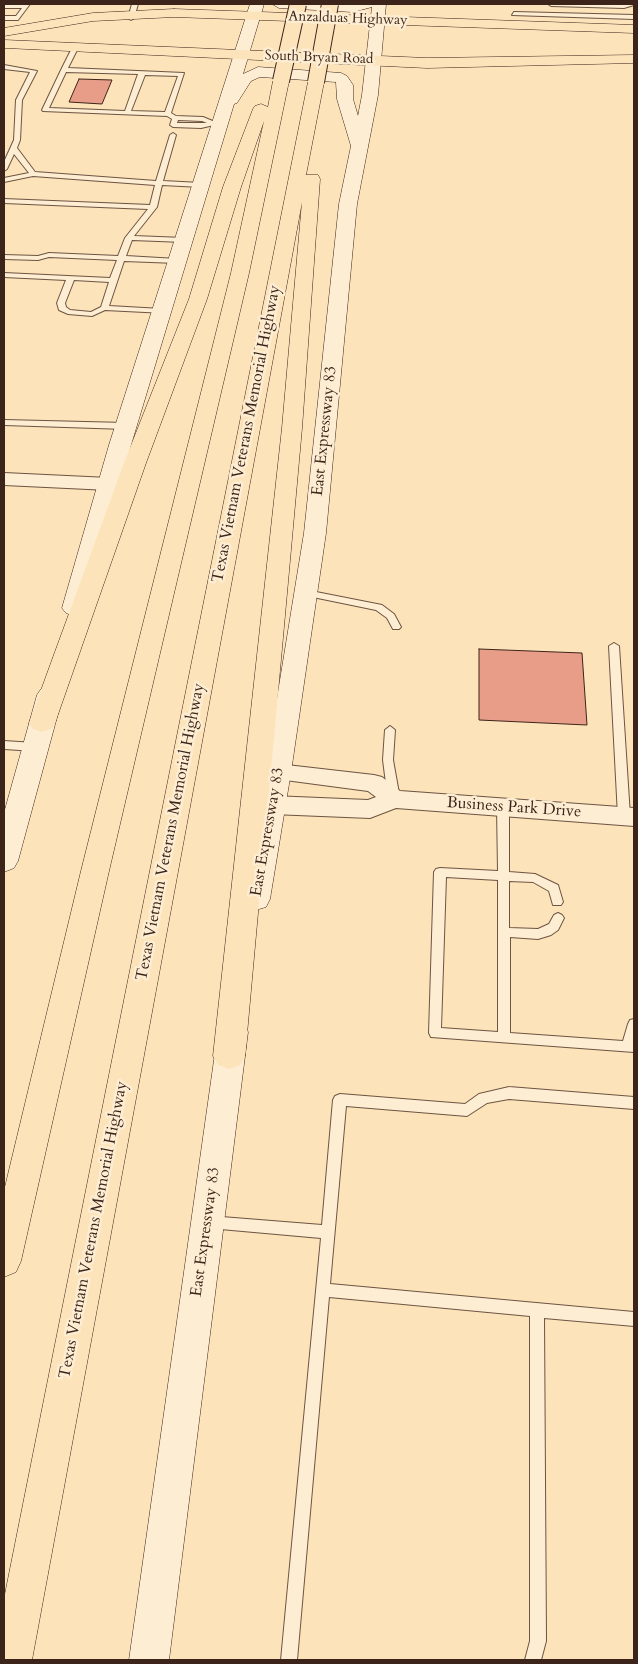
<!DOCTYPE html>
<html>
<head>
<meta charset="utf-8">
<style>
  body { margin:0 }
  #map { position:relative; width:638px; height:1664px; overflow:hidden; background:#fce3ba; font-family:Cardo,serif }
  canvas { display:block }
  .frame { position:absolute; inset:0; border:5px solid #3d241a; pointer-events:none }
</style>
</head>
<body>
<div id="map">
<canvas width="638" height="1664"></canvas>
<div class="frame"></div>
</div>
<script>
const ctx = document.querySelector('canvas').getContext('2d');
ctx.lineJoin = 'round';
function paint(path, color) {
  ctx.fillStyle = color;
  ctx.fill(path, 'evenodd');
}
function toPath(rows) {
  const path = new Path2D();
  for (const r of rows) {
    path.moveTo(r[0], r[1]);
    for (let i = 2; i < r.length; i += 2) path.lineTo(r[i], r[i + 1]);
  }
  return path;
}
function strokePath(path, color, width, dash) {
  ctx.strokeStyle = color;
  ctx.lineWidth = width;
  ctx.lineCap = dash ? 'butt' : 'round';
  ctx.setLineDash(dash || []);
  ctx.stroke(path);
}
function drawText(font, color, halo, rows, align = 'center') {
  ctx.font = font + ' Cardo,serif';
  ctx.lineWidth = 5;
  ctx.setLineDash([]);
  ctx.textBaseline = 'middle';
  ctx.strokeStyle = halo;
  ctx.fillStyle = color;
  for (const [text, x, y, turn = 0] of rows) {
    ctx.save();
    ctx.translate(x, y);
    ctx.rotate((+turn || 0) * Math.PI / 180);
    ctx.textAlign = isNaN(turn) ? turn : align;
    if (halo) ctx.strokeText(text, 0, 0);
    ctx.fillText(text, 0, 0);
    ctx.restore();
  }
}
const building = toPath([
  [79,79,112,80,102,104,69,102,79,79],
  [479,649,582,653,587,725,479,720,479,649]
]);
paint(building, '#e89d89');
strokePath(building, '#3d241a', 1);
const lane = toPath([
  [4,4,30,4,18,20,4,20,4,16,16,16,22,8,4,8,4,4],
  [132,4,138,4,134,18,131,20,128,18,132,4],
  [548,4,634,4,634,5,624,8,551,6,548,4],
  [514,12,634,15,634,19,512,15,514,12],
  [75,46,78,48,68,68,184,73,171,113,176,116,203,117,215,122,220,121,223,123,201,128,173,127,170,125,172,119,167,116,43,111,42,110,61,70,72,48,75,46],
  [66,72,138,74,125,111,49,108,66,72],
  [145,75,178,76,165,112,131,111,145,75],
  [178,120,202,121,207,123,177,123,178,120],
  [4,65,37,71,22,100,20,140,17,148,35,172,156,181,170,135,173,133,176,135,163,181,201,183,204,185,201,187,162,185,157,207,134,236,184,238,188,240,184,242,132,240,126,256,177,259,181,261,177,263,124,261,109,306,162,309,166,311,165,313,105,310,92,316,68,314,59,310,57,303,66,280,4,277,4,273,110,278,117,260,49,257,38,260,4,259,4,255,38,256,49,253,118,256,125,238,148,209,4,203,4,199,150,205,155,185,33,176,4,182,4,178,29,173,14,154,7,169,4,171,4,162,14,140,16,100,30,72,4,69,4,65],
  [74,280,109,282,101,307,91,312,70,310,66,307,65,303,74,280],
  [4,420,126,423,130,426,126,429,4,425,4,420],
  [306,590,382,605,394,614,401,627,399,629,393,629,387,618,376,610,303,595,301,593,303,591,306,590],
  [614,643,619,646,630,816,624,820,618,816,609,646,614,643],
  [390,726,395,730,393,760,400,799,394,803,388,799,383,760,385,730,390,726],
  [4,741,35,743,40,747,35,751,4,749,4,741],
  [503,803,509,807,509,872,535,874,558,885,563,902,561,905,553,905,549,891,533,882,509,881,509,928,538,929,549,924,554,915,558,913,562,915,564,918,558,930,551,935,538,939,510,937,510,1033,623,1041,628,1024,630,1020,634,1019,634,1052,431,1037,429,1033,434,872,436,869,440,868,498,871,497,807,503,803],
  [446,877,498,880,498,1032,441,1028,446,877],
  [509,1087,634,1097,634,1109,509,1099,487,1103,467,1116,346,1106,330,1284,634,1312,634,1326,544,1318,546,1641,541,1660,525,1660,530,1641,530,1316,329,1297,297,1660,281,1660,321,1238,209,1228,204,1226,202,1222,204,1218,209,1216,322,1225,333,1100,335,1096,340,1094,465,1104,479,1094,509,1087]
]);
const street = toPath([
  [4,473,109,478,116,480,118,484,116,488,109,490,4,485,4,473],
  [278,764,374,775,382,777,400,791,634,808,634,826,396,808,370,818,272,814,264,811,260,805,264,799,272,796,368,800,376,797,368,791,270,778,267,772,270,766,278,764]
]);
const secondary = toPath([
  [250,4,264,4,243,74,258,67,341,73,347,76,353,85,353,99,358,116,362,95,372,7,353,12,279,8,272,4,386,4,378,95,357,204,326,533,291,772,270,899,266,907,256,910,246,907,242,899,265,772,304,533,339,204,351,146,337,99,336,82,260,77,251,81,237,103,234,104,131,445,86,608,82,613,74,616,66,613,62,608,109,445,250,4],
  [50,686,59,689,63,695,18,861,14,868,4,872,4,813,37,695,41,689,50,686],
  [233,1019,244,1023,248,1032,169,1660,129,1660,218,1032,222,1023,233,1019]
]);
const highway = toPath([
  [174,9,634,25,634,33,174,17,93,21,4,36,4,28,93,13,174,9],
  [4,40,427,58,634,55,634,63,427,68,6,48,4,48,4,40],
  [281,76,286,78,289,81,249,273,109,871,21,1261,16,1272,4,1277,4,1191,81,871,231,273,264,121,241,187,207,299,146,463,55,723,51,729,42,732,33,729,29,723,124,463,189,299,223,187,253,109,255,106,261,104,268,107,273,81,276,78,281,76],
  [316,77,321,79,324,82,306,175,318,175,320,179,302,428,245,1056,240,1065,229,1069,218,1065,213,1056,282,428,302,202,32,1660,4,1660,4,1599,308,82,311,79,316,77]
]);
strokePath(lane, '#6d5442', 2);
strokePath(street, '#6d5442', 2);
strokePath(secondary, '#3d241a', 1);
strokePath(highway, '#3d241a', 1);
paint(lane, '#fdedd2');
paint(street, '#fdedd2');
paint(secondary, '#fdedd2');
paint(highway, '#fce3ba');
const highwayBridge = toPath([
  [281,81,298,4],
  [316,82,330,4]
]);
strokePath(highwayBridge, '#3d241a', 18, []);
strokePath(highwayBridge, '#fce3ba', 16);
drawText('14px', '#3d241a', '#fdedd2', [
  ["Anzalduas Highway",348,19,2],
  ["South Bryan Road",319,58,2]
]);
drawText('16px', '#3d241a', '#fdedd2', [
  ["East Expressway 83",325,431,-84],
  ["Texas Vietnam Veterans Memorial Highway",247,434,-79],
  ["Business Park Drive",514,808,4],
  ["Texas Vietnam Veterans Memorial Highway",171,832,-79],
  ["East Expressway 83",268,832,-80],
  ["Texas Vietnam Veterans Memorial Highway",94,1230,-79],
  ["East Expressway 83",206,1232,-82]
]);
</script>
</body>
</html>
